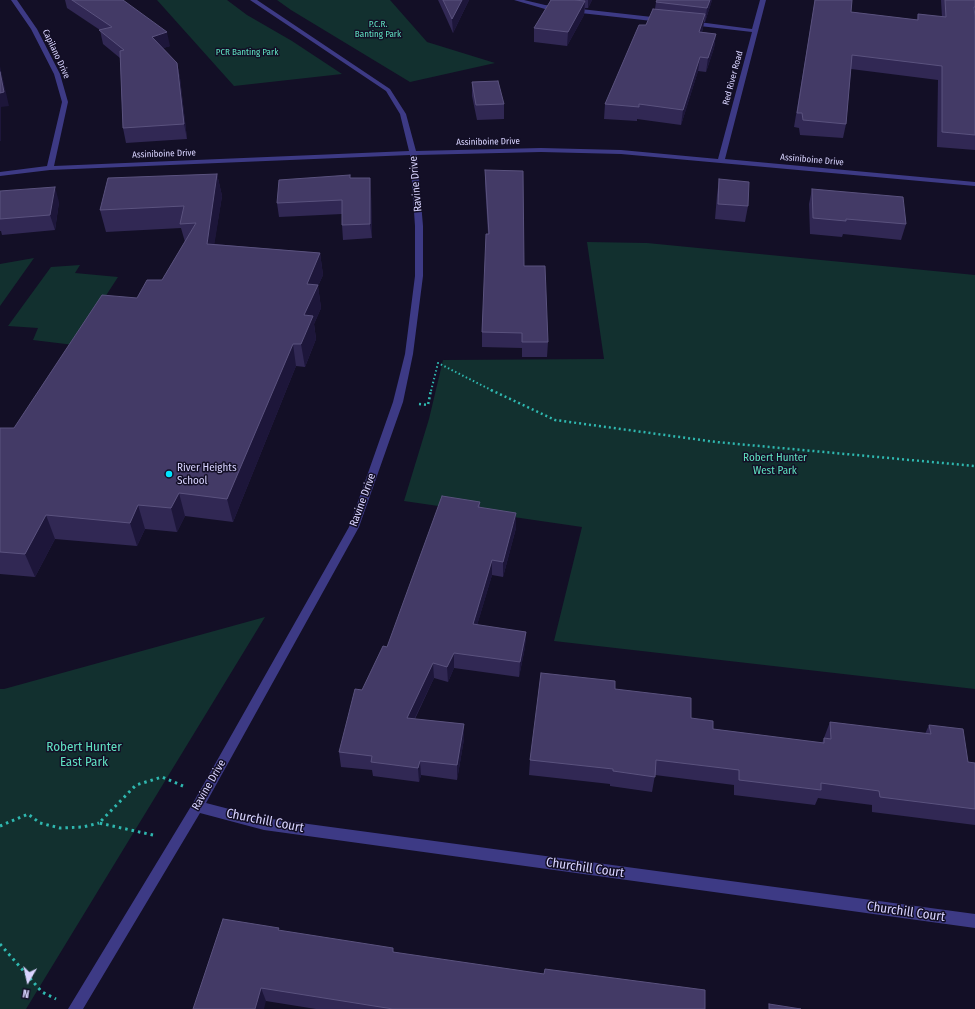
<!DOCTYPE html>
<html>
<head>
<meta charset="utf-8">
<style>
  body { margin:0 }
  #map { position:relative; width:975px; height:1009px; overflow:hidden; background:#130f26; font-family:"Fira Sans Condensed",sans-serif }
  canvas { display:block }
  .north { position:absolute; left:8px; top:961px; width:40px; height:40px; -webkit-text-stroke:3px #130f26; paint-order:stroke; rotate:189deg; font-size:11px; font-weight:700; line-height:16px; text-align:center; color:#d9d4ff }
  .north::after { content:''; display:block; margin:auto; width:14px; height:18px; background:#d9d4ff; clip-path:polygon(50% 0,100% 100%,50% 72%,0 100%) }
</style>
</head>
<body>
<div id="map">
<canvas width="975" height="1009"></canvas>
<div class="north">N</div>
</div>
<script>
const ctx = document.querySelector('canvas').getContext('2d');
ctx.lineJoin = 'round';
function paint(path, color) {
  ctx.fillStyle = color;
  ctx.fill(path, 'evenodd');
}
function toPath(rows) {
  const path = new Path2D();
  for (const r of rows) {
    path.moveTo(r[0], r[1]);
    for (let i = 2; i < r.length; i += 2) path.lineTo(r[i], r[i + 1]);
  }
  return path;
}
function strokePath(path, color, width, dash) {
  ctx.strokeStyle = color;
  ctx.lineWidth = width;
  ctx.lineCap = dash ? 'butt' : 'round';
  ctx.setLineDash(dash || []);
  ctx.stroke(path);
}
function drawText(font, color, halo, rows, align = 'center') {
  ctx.font = font + ' "Fira Sans Condensed",sans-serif';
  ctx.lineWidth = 3;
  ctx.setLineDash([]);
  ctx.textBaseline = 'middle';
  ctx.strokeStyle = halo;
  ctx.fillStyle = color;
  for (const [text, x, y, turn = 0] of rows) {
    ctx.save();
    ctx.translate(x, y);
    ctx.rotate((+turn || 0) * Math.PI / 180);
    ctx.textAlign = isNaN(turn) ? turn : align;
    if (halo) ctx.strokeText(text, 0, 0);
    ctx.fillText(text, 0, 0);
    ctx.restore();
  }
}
paint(toPath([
  [157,0,227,0,247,15,292,41,342,74,234,86],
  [277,0,390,0,427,42,495,63,410,82,291,10],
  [587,242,647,243,975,275,975,689,554,641,582,527,404,501,429,419,443,360,604,359],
  [34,258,0,306,0,264],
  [80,265,75,273,118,277,74,345,33,340,38,328,8,326,51,267],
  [265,617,26,1009,0,1009,0,689,4,689]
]), '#12302f');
strokePath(toPath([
  [431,391,438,363,493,391]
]), '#2fb8b0', 2, [1.5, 2.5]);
strokePath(toPath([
  [491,390,555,420,716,442,975,466],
  [419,404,428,405,431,390]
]), '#2fb8b0', 2.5, [2, 3]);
strokePath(toPath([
  [0,826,28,814,40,823,60,828,83,827,99,823],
  [153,835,99,823,136,785,162,777,183,786],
  [0,944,42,992,56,999]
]), '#2fb8b0', 3, [2.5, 4]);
paint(toPath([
  [11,0,17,0,37,29,60,74,68,102,54,166,409,151,400,114,386,91,250,0,257,0,390,89,406,114,416,151,541,148,621,150,718,159,752,32,691,25,688,23,691,21,752,29,760,0,766,0,725,159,975,182,975,186,621,154,541,152,417,155,423,226,423,276,413,354,403,402,359,527,206,803,264,818,975,914,975,928,264,830,200,813,83,1009,68,1009,193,803,349,527,393,402,405,354,415,276,415,226,410,155,50,170,0,176,0,172,47,166,62,102,54,74,31,29,11,0],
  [514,0,524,0,545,5,661,18,664,20,661,22,545,9,514,0]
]), '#3d3a85');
paint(toPath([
  [65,0,123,0,170,46,163,48,177,63,180,78,187,139,126,143,123,128,120,58,103,44,100,30,67,8],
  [438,0,469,0,453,33,439,2],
  [551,0,592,0,588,8,585,8,584,15,567,46,534,42,534,28],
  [712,0,705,22,704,22,703,28,702,32,716,34,714,48,706,72,698,71,681,125,637,119,637,121,604,119,605,104,655,9,656,2],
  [815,0,852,0,851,12,917,20,918,14,942,17,941,0,975,0,975,8,974,11,975,17,975,150,937,147,938,80,851,69,846,124,843,138,800,135,799,128,794,127],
  [472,82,504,104,504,119,477,120,472,96],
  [485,170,524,266,548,342,547,357,522,357,522,348,482,347,482,332,488,234,485,184],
  [217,174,222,196,214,244,320,253,323,275,318,286,321,308,314,324,316,339,305,367,296,366,233,522,185,516,177,532,145,529,137,546,55,539,35,577,0,574,0,428,14,428,137,298,162,280,185,242,181,228,106,232,100,210],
  [350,178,371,192,372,238,343,240,342,225,342,214,279,217,277,203],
  [719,179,748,206,745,222,715,219,717,195],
  [812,189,906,224,901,240,843,234,842,237,810,234,809,204],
  [0,191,59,202,55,230,2,235,1,231,0,231],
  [480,502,480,507,516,528,503,577,492,575,477,625,526,632,525,647,519,677,454,668,448,682,434,678,415,719,464,724,464,739,457,780,421,775,419,782,373,776,372,770,341,767,339,752,362,690],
  [615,689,691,718,713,729,822,743,830,722,925,734,929,725,968,762,975,763,975,825,872,812,872,805,818,798,815,805,734,795,734,785,655,775,652,792,610,786,610,784,529,775,530,760],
  [280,931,394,952,705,1009,316,1009,266,1001,193,1009]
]), '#312854');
paint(toPath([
  [462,0,469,0,453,33,452,19],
  [588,0,592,0,588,8],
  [710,0,712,0,705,22,707,8],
  [585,1,584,15,567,46,568,32],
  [705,14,703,28,697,46,699,32],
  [167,32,170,46,155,51,152,37],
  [716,34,714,48,706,72,708,58],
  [700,57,698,71,681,125,683,110],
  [177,63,180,78,187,139,184,124],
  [0,66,9,106,1,107,1,141,0,141],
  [217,174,222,196,211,266,207,244],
  [370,178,371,192,372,238,370,224],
  [55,187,59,202,55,230,50,215],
  [320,253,323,275,318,286,321,308,314,324,316,339,305,367,301,344,307,284],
  [293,344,296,366,233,522,227,499],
  [179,493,185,516,177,532,171,508],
  [138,505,145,529,137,546,130,523],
  [516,513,516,528,503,577,503,562],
  [46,515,55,539,35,577,25,554],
  [492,560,492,575,473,639,473,624],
  [526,632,525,647,519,677,520,662],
  [454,653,454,668,448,682,447,667],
  [433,663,434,678,408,732,407,718],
  [464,724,464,739,457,780,457,765],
  [420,761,421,775,419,782,418,768],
  [261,988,266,1001,264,1009,255,1009]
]), '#1d163a');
const building = toPath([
  [72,0,123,0,167,32,152,37,177,63,184,124,123,128,120,51,124,50,99,30,112,27,72,0],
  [443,0,462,0,452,19,443,0],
  [551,0,574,0,585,1,568,32,534,28,551,0],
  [657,0,710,0,707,8,656,2,657,0],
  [815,0,852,0,851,12,918,20,918,14,946,17,945,0,975,0,975,7,974,7,975,17,975,135,942,132,942,66,852,55,846,124,803,120,802,113,797,113,815,0],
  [653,9,705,14,699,32,716,34,708,58,700,57,683,110,639,104,639,107,605,104,639,25,646,25,653,9],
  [0,72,4,92,0,93,0,72],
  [498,81,504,104,476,105,472,82,498,81],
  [485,170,523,171,524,266,545,266,548,342,522,342,522,333,482,332,486,234,489,234,485,170],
  [217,174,207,244,320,253,307,284,318,285,304,315,313,316,301,344,293,344,227,499,179,493,171,508,138,505,130,523,46,515,25,554,0,552,0,428,14,428,102,295,137,298,147,280,162,280,196,223,180,224,184,206,100,210,108,178,217,174],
  [350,175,350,178,370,178,370,224,342,225,342,200,277,203,279,180,350,175],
  [719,179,749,182,748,206,718,204,719,179],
  [55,187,50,215,0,219,0,191,55,187],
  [812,189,903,197,906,224,846,219,846,221,813,218,812,189],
  [442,496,480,502,478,507,516,513,503,562,492,560,473,624,526,632,520,662,454,653,447,667,433,663,407,718,464,724,457,765,420,761,418,768,371,762,372,756,339,752,355,689,362,690,383,646,387,647,442,496],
  [541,673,615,681,615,689,691,698,691,718,713,721,713,729,824,743,824,738,831,739,830,722,931,734,929,725,963,729,968,762,975,763,975,809,880,797,879,791,821,783,821,790,739,780,739,770,656,760,655,777,613,771,613,769,530,760,541,673],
  [223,919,279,928,278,930,393,948,393,952,544,974,545,969,705,990,705,1009,393,1009,261,988,255,1009,193,1009,223,919],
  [769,1004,801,1009,769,1009,769,1004]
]);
paint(building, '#433a66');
strokePath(building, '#5a527e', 1);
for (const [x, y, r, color] of [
  [169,474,4,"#00e5ff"]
]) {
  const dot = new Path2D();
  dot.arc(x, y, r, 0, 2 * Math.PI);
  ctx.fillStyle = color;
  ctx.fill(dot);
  strokePath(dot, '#130f26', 1.5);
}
drawText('9px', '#5fe0c0', '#130f26', [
  ["P.C.R.",378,24],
  ["Banting Park",378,34],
  ["PCR Banting Park",247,52]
]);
drawText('9px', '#d9d4ff', '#130f26', [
  ["Capilano Drive",56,54,65],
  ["Red River Road",733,78,-75],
  ["Assiniboine Drive",488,142,-1],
  ["Assiniboine Drive",164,154,-2],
  ["Assiniboine Drive",812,160,5]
]);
drawText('11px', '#d9d4ff', '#130f26', [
  ["Ravine Drive",416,184,-95],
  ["Ravine Drive",363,500,-70],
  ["Ravine Drive",209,785,-60]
]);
drawText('11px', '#5fe0c0', '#130f26', [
  ["Robert Hunter",775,458],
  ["West Park",775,471]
]);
drawText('11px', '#d9d4ff', '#130f26', [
  ["River Heights",177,468],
  ["School",177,481]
], 'left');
drawText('13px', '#5fe0c0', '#130f26', [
  ["Robert Hunter",84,747],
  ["East Park",84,762]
]);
drawText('13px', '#d9d4ff', '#130f26', [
  ["Churchill Court",265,821,11],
  ["Churchill Court",585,868,8],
  ["Churchill Court",906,912,8]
]);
</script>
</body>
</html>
